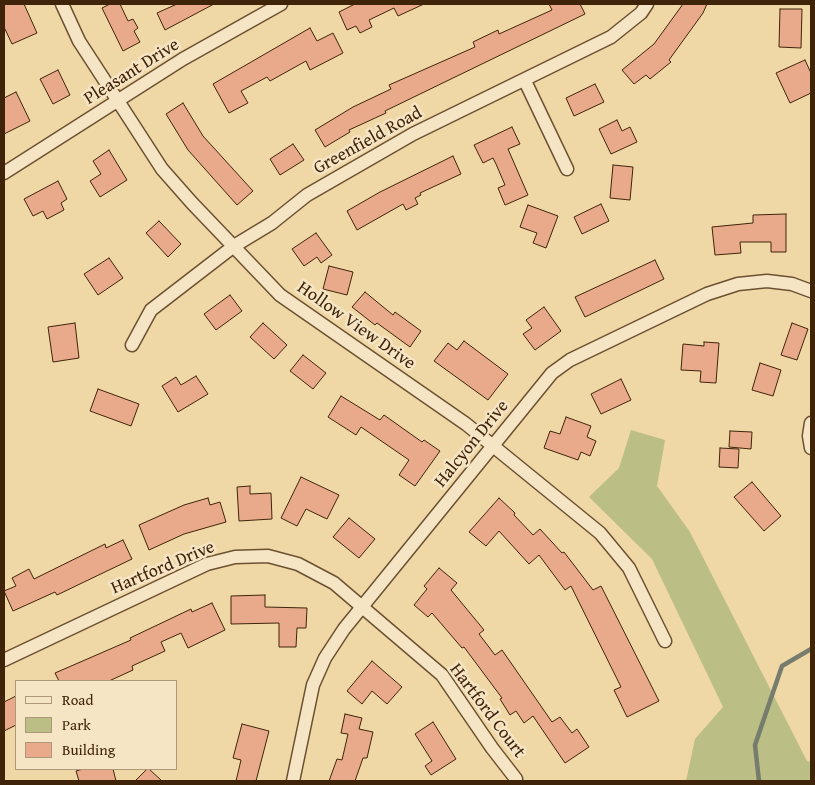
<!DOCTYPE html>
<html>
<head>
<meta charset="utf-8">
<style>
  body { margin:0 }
  #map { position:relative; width:815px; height:785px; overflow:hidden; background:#efd7a6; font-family:"Gentium Book Plus",serif }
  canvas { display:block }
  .frame { position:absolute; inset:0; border:5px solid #40240a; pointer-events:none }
  .legend { position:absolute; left:15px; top:680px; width:162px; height:90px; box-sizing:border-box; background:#f5e5c5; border:1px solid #ad987a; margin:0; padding:6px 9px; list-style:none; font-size:15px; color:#40240a }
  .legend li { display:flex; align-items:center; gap:10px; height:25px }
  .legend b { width:25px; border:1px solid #ad987a }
</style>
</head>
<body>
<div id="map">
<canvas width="815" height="785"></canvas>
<div class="frame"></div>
<ul class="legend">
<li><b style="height:6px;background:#f5e5c5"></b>Road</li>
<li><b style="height:14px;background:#bbbe85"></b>Park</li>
<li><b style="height:14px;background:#e8aa8b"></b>Building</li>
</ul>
</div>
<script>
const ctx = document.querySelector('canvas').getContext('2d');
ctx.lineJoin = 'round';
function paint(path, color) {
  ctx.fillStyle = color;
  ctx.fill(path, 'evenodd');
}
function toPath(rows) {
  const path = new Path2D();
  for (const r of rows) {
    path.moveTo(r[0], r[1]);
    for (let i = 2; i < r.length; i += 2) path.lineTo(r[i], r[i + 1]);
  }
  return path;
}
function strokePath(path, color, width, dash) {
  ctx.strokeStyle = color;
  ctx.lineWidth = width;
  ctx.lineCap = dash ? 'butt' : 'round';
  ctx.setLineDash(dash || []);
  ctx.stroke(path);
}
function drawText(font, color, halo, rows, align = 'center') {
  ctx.font = font + ' "Gentium Book Plus",serif';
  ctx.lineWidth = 5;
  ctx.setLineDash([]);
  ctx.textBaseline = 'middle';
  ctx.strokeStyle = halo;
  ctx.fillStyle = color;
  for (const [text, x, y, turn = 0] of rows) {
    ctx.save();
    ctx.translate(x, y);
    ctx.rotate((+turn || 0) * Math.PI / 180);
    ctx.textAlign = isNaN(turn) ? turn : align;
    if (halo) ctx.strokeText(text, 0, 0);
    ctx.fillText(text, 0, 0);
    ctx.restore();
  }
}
paint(toPath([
  [631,430,665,440,657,486,690,532,807,761,811,762,811,781,686,781,695,739,723,707,652,559,589,497,619,468]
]), '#bbbe85');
strokePath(toPath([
  [759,781,755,745,782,666,811,649]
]), '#777d6c', 4.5);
const building = toPath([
  [4,4,24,4,37,33,12,44,4,27,4,4],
  [110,4,120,4,128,21,133,19,138,28,134,31,140,42,123,51,102,8,110,4],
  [177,4,214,4,165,30,157,13,177,4],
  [355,4,424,4,398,16,394,8,369,20,372,27,360,33,356,26,347,30,339,12,355,4],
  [549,4,580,4,585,14,385,111,386,113,349,130,350,132,325,147,315,130,353,107,391,89,389,85,475,47,473,42,498,30,499,34,552,10,549,4],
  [683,4,707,4,703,13,669,60,671,62,650,79,646,75,634,84,622,70,654,44,683,4],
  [780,9,802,9,801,48,779,47,780,9],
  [310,28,317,41,333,33,343,53,310,70,306,61,270,81,267,77,241,91,248,103,229,113,213,84,310,28],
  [805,60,811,73,811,93,790,103,776,73,805,60],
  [58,70,70,95,53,104,40,79,58,70],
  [595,84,604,102,574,116,566,98,595,84],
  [16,92,30,121,4,134,4,98,16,92],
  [183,103,203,136,253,191,237,205,188,150,166,114,183,103],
  [617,120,622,131,630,127,637,142,611,154,599,129,617,120],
  [512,127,520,144,508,149,528,195,505,205,498,188,505,185,496,164,493,158,483,163,474,145,512,127],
  [293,144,304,160,280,175,270,159,293,144],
  [109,150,127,180,100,197,90,181,101,174,93,161,109,150],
  [453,156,461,174,420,193,421,195,415,198,418,204,406,210,403,204,357,230,347,211,380,192,453,156],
  [613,165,633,167,630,200,610,198,613,165],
  [58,181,67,199,61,203,64,210,47,219,43,211,33,216,24,199,58,181],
  [601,204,609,221,582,234,574,217,601,204],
  [528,205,558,216,546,248,533,243,537,233,520,227,528,205],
  [786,214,786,252,771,252,771,242,740,242,741,253,715,255,712,227,753,223,753,215,786,214],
  [159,221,181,244,168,257,146,233,159,221],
  [316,233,332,255,321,263,317,257,304,266,292,249,316,233],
  [109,258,123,278,98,295,84,274,109,258],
  [655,260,664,279,585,317,575,297,655,260],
  [329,266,353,272,347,295,323,289,329,266],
  [365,292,393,315,395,312,421,331,410,347,377,323,375,325,352,307,365,292],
  [230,295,242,311,216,330,204,314,230,295],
  [544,307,561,331,535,350,523,334,532,328,526,320,544,307],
  [75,323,79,358,53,362,48,327,75,323],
  [263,323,287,345,274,359,250,337,263,323],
  [792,323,808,329,797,360,781,355,792,323],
  [464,341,508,374,488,400,434,361,448,343,457,350,464,341],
  [704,342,719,343,716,383,700,382,701,371,681,370,683,344,704,346,704,342],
  [303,355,326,373,313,389,290,371,303,355],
  [760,363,781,370,773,396,752,390,760,363],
  [196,376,208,394,178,412,162,386,176,377,181,385,196,376],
  [621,379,631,400,601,414,591,394,621,379],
  [98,389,139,404,131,426,90,411,98,389],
  [341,396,380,420,384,415,422,442,424,440,440,451,415,486,399,475,409,460,361,427,356,435,328,417,341,396],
  [566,417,591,426,587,437,596,441,590,456,581,452,578,460,544,448,550,431,560,434,566,417],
  [730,431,752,432,751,449,729,447,730,431],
  [720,448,739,449,738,468,719,467,720,448],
  [301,477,339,495,327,519,306,509,297,526,281,518,301,477],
  [752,482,781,516,764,531,734,497,752,482],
  [250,486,250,494,271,493,272,519,239,521,237,487,250,486],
  [208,498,210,505,220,502,226,522,184,534,149,550,139,525,184,505,208,498],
  [499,498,515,513,514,515,533,535,540,529,562,553,564,552,593,590,601,586,659,701,627,717,614,690,621,687,571,586,565,590,539,555,529,564,499,531,486,546,469,532,499,498],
  [349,518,375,539,359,558,333,537,349,518],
  [123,540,132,559,57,595,55,592,13,611,4,591,16,586,12,578,29,569,34,579,105,544,106,548,123,540],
  [439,568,457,583,451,590,484,630,479,634,495,655,502,650,552,722,560,717,572,733,577,729,589,747,565,763,533,716,524,723,516,711,510,715,500,699,502,698,464,647,462,648,432,613,428,617,414,605,427,589,424,586,439,568],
  [265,595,265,607,307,608,306,628,297,628,296,647,279,647,279,623,231,624,231,596,265,595],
  [212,603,225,630,188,648,181,633,161,642,165,651,132,666,133,670,109,681,59,681,55,673,131,640,130,638,191,609,192,612,212,603],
  [372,661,402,687,387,704,372,691,362,704,347,691,372,661],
  [16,696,16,725,4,731,4,702,16,696],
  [345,714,362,718,359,729,373,732,367,758,363,758,355,781,329,781,337,759,342,760,348,734,341,733,345,714],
  [433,722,456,759,431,775,425,766,432,761,415,734,433,722],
  [242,724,269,731,256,781,236,781,241,760,233,758,242,724],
  [83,769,113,769,116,781,79,781,76,771,83,769],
  [147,769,149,769,162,781,135,781,147,769]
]);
paint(building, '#e8aa8b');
strokePath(building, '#40240a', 1);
const street = toPath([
  [62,4,79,41,118,101,162,169,192,203,280,295,466,424,600,533,629,568,665,641],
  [525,81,567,169],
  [4,173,183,59,281,4],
  [132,345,151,310,234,246,272,223,307,195,413,134,611,37,641,13,647,4],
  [811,423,809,436,811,448],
  [4,660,207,564,235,557,268,556,298,564,334,583,442,675,492,748,516,779],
  [293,781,313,685,325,658,344,629,552,373,570,360,707,294,738,284,767,281,792,284,811,291]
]);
strokePath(street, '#6c5131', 15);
strokePath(street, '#f5e5c5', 12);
drawText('18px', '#40240a', '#f5e5c5', [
  ["Pleasant Drive",132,72,-32],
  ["Greenfield Road",368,141,-29],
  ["Hollow View Drive",356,326,35],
  ["Halcyon Drive",472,444,-51],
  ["Hartford Drive",163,568,-23],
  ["Hartford Court",487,711,53]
]);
</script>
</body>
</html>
